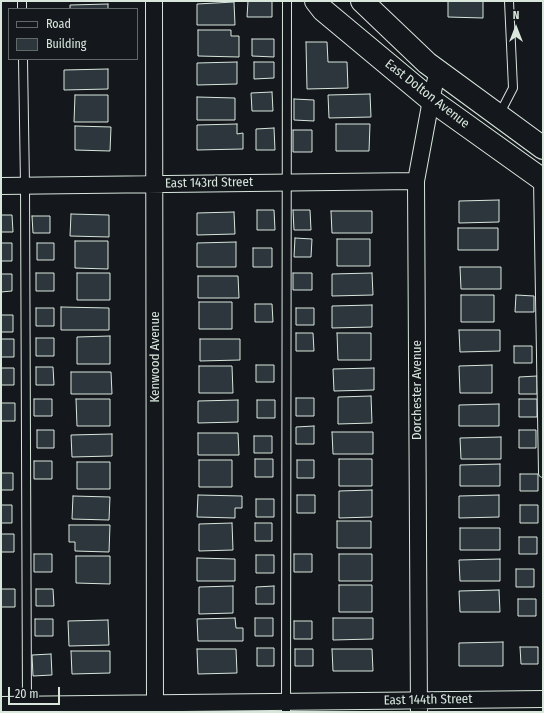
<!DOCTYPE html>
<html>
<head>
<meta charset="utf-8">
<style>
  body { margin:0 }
  #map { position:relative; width:544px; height:713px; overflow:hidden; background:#14181c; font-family:"Fira Sans Condensed",sans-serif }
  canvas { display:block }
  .frame { position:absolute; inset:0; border:2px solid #d8e6dc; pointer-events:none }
  .legend { position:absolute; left:8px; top:8px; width:130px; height:52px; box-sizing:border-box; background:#14181c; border:1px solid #626a69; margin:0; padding:5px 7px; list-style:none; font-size:12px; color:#d8e6dc }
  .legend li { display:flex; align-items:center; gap:8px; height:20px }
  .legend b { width:20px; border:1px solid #626a69 }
  .north { position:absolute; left:496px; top:8px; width:40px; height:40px; -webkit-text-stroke:3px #14181c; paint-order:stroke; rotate:0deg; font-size:11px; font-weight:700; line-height:16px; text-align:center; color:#d8e6dc }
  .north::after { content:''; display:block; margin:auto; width:14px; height:18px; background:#d8e6dc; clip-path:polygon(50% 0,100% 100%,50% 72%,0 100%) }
  .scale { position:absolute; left:8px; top:687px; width:52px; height:18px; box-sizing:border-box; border:2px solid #d8e6dc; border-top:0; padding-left:5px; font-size:12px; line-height:14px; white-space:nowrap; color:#d8e6dc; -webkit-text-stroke:3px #14181c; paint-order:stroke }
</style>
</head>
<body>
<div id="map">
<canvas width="544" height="713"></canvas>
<div class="frame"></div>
<ul class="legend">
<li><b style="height:5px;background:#14181c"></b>Road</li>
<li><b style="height:11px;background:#2c363c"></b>Building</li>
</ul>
<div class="north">N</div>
<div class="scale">20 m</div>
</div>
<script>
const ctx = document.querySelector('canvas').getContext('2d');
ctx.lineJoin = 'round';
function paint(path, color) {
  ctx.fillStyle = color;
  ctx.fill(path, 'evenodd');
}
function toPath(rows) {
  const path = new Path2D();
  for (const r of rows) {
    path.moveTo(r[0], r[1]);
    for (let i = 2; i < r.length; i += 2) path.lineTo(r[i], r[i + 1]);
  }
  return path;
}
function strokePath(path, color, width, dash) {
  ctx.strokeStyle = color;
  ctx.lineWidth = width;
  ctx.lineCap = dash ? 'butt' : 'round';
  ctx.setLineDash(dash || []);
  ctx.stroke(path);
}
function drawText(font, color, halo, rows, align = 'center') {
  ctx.font = font + ' "Fira Sans Condensed",sans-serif';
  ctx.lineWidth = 3;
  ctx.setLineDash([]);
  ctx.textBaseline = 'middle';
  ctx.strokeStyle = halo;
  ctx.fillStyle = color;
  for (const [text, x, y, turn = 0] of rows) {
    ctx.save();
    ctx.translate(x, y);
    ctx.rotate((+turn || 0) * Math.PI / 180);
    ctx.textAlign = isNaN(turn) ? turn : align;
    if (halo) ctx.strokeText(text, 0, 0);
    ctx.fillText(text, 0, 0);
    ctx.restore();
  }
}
const building = toPath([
  [248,1,272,1,272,17,247,17,248,1],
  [448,1,483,1,483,18,448,17,448,1],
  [234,2,235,25,197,25,197,4,234,2],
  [108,4,108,9,70,9,70,5,108,4],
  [198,30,231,30,231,36,239,36,239,57,198,56,198,30],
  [252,39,274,39,274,57,252,56,252,39],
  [306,42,327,42,328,62,347,62,348,88,307,89,306,42],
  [237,62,237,84,197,85,197,63,237,62],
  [254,62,274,62,274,78,254,79,254,62],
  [108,69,108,89,64,90,64,70,108,69],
  [272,92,273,111,252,111,251,93,272,92],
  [370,94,371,117,329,118,328,95,370,94],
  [75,95,108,95,108,122,74,122,75,95],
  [197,97,235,98,235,120,197,120,197,97],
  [294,99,314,100,314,121,294,120,294,99],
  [237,124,237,134,243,133,243,149,197,150,197,125,237,124],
  [336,124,370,124,369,151,336,151,336,124],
  [75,126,111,127,110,151,75,150,75,126],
  [274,128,275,150,256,150,256,129,274,128],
  [293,130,312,130,312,152,293,152,293,130],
  [499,200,499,222,459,223,459,201,499,200],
  [257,210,274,210,275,230,257,230,257,210],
  [293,210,310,210,311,230,294,230,293,210],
  [331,211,372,211,372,233,332,233,331,211],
  [234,212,235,234,197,235,197,213,234,212],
  [71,214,109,215,109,237,70,236,71,214],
  [1,215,12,215,13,232,1,232,1,215],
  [32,216,50,216,50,233,33,233,32,216],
  [458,228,498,228,498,250,458,250,458,228],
  [295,238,312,239,311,257,294,257,295,238],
  [337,239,370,239,370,266,337,266,337,239],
  [75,241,108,241,108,269,75,268,75,241],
  [236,242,236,267,197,267,197,243,236,242],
  [1,243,12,243,12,261,1,261,1,243],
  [37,243,54,243,54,260,37,260,37,243],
  [253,248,272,248,272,267,253,267,253,248],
  [460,267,501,267,501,289,461,289,460,267],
  [36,273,54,273,54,291,36,291,36,273],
  [77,273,110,273,110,300,77,300,77,273],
  [293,273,312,273,312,290,293,290,293,273],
  [372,273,373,295,332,296,332,274,372,273],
  [1,274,12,274,12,291,1,292,1,274],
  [198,276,238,276,239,298,198,298,198,276],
  [461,295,494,295,494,322,461,322,461,295],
  [516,295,534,296,534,312,515,312,516,295],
  [199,302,232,302,232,329,199,329,199,302],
  [255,304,272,304,273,322,255,322,255,304],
  [372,305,372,327,332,328,332,306,372,305],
  [61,307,109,308,109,330,61,330,61,307],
  [36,308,54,308,54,326,36,326,36,308],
  [296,308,314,308,314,325,296,325,296,308],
  [1,315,13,315,13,332,1,332,1,315],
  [459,330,500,330,500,351,460,352,459,330],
  [296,333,313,333,314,351,296,351,296,333],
  [337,333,371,333,371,360,338,360,337,333],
  [110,336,110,364,77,364,77,337,110,336],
  [36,338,54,338,54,356,36,356,36,338],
  [1,339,14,339,14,357,1,357,1,339],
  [200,339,240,339,240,360,200,361,200,339],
  [514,346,532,346,532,363,514,363,514,346],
  [256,365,274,365,274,382,256,382,256,365],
  [492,365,492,393,460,393,459,366,492,365],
  [199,366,232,366,233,393,199,393,199,366],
  [36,367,53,367,54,385,36,385,36,367],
  [1,368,14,368,14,385,1,385,1,368],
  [374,368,374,390,334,391,333,369,374,368],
  [71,372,111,372,112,394,71,394,71,372],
  [537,376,537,394,519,394,519,377,537,376],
  [371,396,372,423,338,424,338,397,371,396],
  [296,398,314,398,314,416,296,416,296,398],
  [34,399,52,399,52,416,34,416,34,399],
  [76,399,110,399,110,426,77,426,76,399],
  [519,399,537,399,537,417,519,417,519,399],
  [238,400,238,422,198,423,198,401,238,400],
  [257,400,275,400,275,418,257,418,257,400],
  [1,403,15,403,15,421,1,421,1,403],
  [499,404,499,426,459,426,459,405,499,404],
  [314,426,314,444,296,444,296,427,314,426],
  [37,430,54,430,54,448,37,448,37,430],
  [519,430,536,430,536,448,519,448,519,430],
  [332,432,373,432,373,454,333,454,332,432],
  [198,433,238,433,239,455,198,455,198,433],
  [112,434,112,456,72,457,71,435,112,434],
  [254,436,272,436,272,453,254,453,254,436],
  [501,437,501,459,461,459,460,438,501,437],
  [255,459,273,459,273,477,255,477,255,459],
  [339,459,372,459,372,486,339,486,339,459],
  [199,460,232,460,232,487,199,487,199,460],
  [297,460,314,460,314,478,297,478,297,460],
  [34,461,52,461,52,479,34,479,34,461],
  [77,462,110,462,110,489,77,489,77,462],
  [500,464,500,486,460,486,460,465,500,464],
  [1,473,13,473,13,490,1,490,1,473],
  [520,474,538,474,538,491,520,491,520,474],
  [372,490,372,517,339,518,339,491,372,490],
  [198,495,242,496,242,508,235,508,235,518,197,517,198,495],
  [297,495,315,495,315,513,297,513,297,495],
  [499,495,499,517,459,518,459,496,499,495],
  [73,496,110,497,109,520,72,519,73,496],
  [256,499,274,499,274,517,256,517,256,499],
  [1,505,12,505,12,523,1,523,1,505],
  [520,505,538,505,538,523,520,523,520,505],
  [337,521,371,521,371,548,337,548,337,521],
  [232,523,233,550,199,551,199,524,232,523],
  [255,523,272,523,272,541,255,541,255,523],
  [69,525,110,525,109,552,75,551,75,542,69,542,69,525],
  [460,528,500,528,500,550,460,550,460,528],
  [1,534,14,534,14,552,1,552,1,534],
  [519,537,537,537,537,554,519,554,519,537],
  [34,554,52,554,52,572,34,572,34,554],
  [294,554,312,554,312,572,294,572,294,554],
  [339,554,372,554,372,581,339,581,339,554],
  [256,555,274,555,274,573,256,573,256,555],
  [76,556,110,556,110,584,76,583,76,556],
  [197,558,235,559,235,581,197,581,197,558],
  [500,559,500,581,460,581,459,560,500,559],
  [516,569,534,569,534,587,516,587,516,569],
  [339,585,372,585,372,612,339,612,339,585],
  [233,586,233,613,199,614,199,587,233,586],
  [274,586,274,604,256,604,256,587,274,586],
  [1,589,15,589,15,607,1,607,1,589],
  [36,589,53,589,54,606,36,606,36,589],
  [499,590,500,612,460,612,459,591,499,590],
  [518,599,536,599,536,616,518,616,518,599],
  [235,618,236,628,243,628,243,641,198,641,197,619,235,618],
  [255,618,273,618,273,636,255,636,255,618],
  [333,618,373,618,373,639,333,640,333,618],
  [35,619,53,619,53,636,35,636,35,619],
  [108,620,109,645,69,646,68,621,108,620],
  [294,621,312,621,312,639,294,639,294,621],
  [503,642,503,666,459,666,459,643,503,642],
  [520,647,538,647,538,664,521,664,520,647],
  [257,648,274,648,274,666,257,666,257,648],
  [197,649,236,649,237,673,198,674,197,649],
  [295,649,313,649,313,666,295,666,295,649],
  [332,649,372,649,373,671,333,671,332,649],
  [71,651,110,651,110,673,72,674,71,651],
  [51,654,52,675,33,676,32,655,51,654]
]);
paint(building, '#2c363c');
strokePath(building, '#d8e6dc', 1);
const lane = toPath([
  [22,1,22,9],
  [23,59,25,185,27,706],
  [499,115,513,88,509,1],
  [538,180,543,473],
  [286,712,287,1]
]);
const street = toPath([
  [154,1,155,712],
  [1,186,416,181],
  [1,705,543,699],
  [419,712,416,181,431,100,438,70]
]);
const secondary = toPath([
  [316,1,323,10,431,100,543,180],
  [362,1,427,63,543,148]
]);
strokePath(lane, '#d8e6dc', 10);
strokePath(street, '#d8e6dc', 18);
strokePath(secondary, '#d8e6dc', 24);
strokePath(lane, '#14181c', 8);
strokePath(street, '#14181c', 16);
strokePath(secondary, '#14181c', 22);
drawText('13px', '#d8e6dc', '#14181c', [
  ["East Dolton Avenue",427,94,38],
  ["East 143rd Street",209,183,-1],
  ["Kenwood Avenue",155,357,-90],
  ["Dorchester Avenue",417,390,-90],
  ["East 144th Street",428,700,-1]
]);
</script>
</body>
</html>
